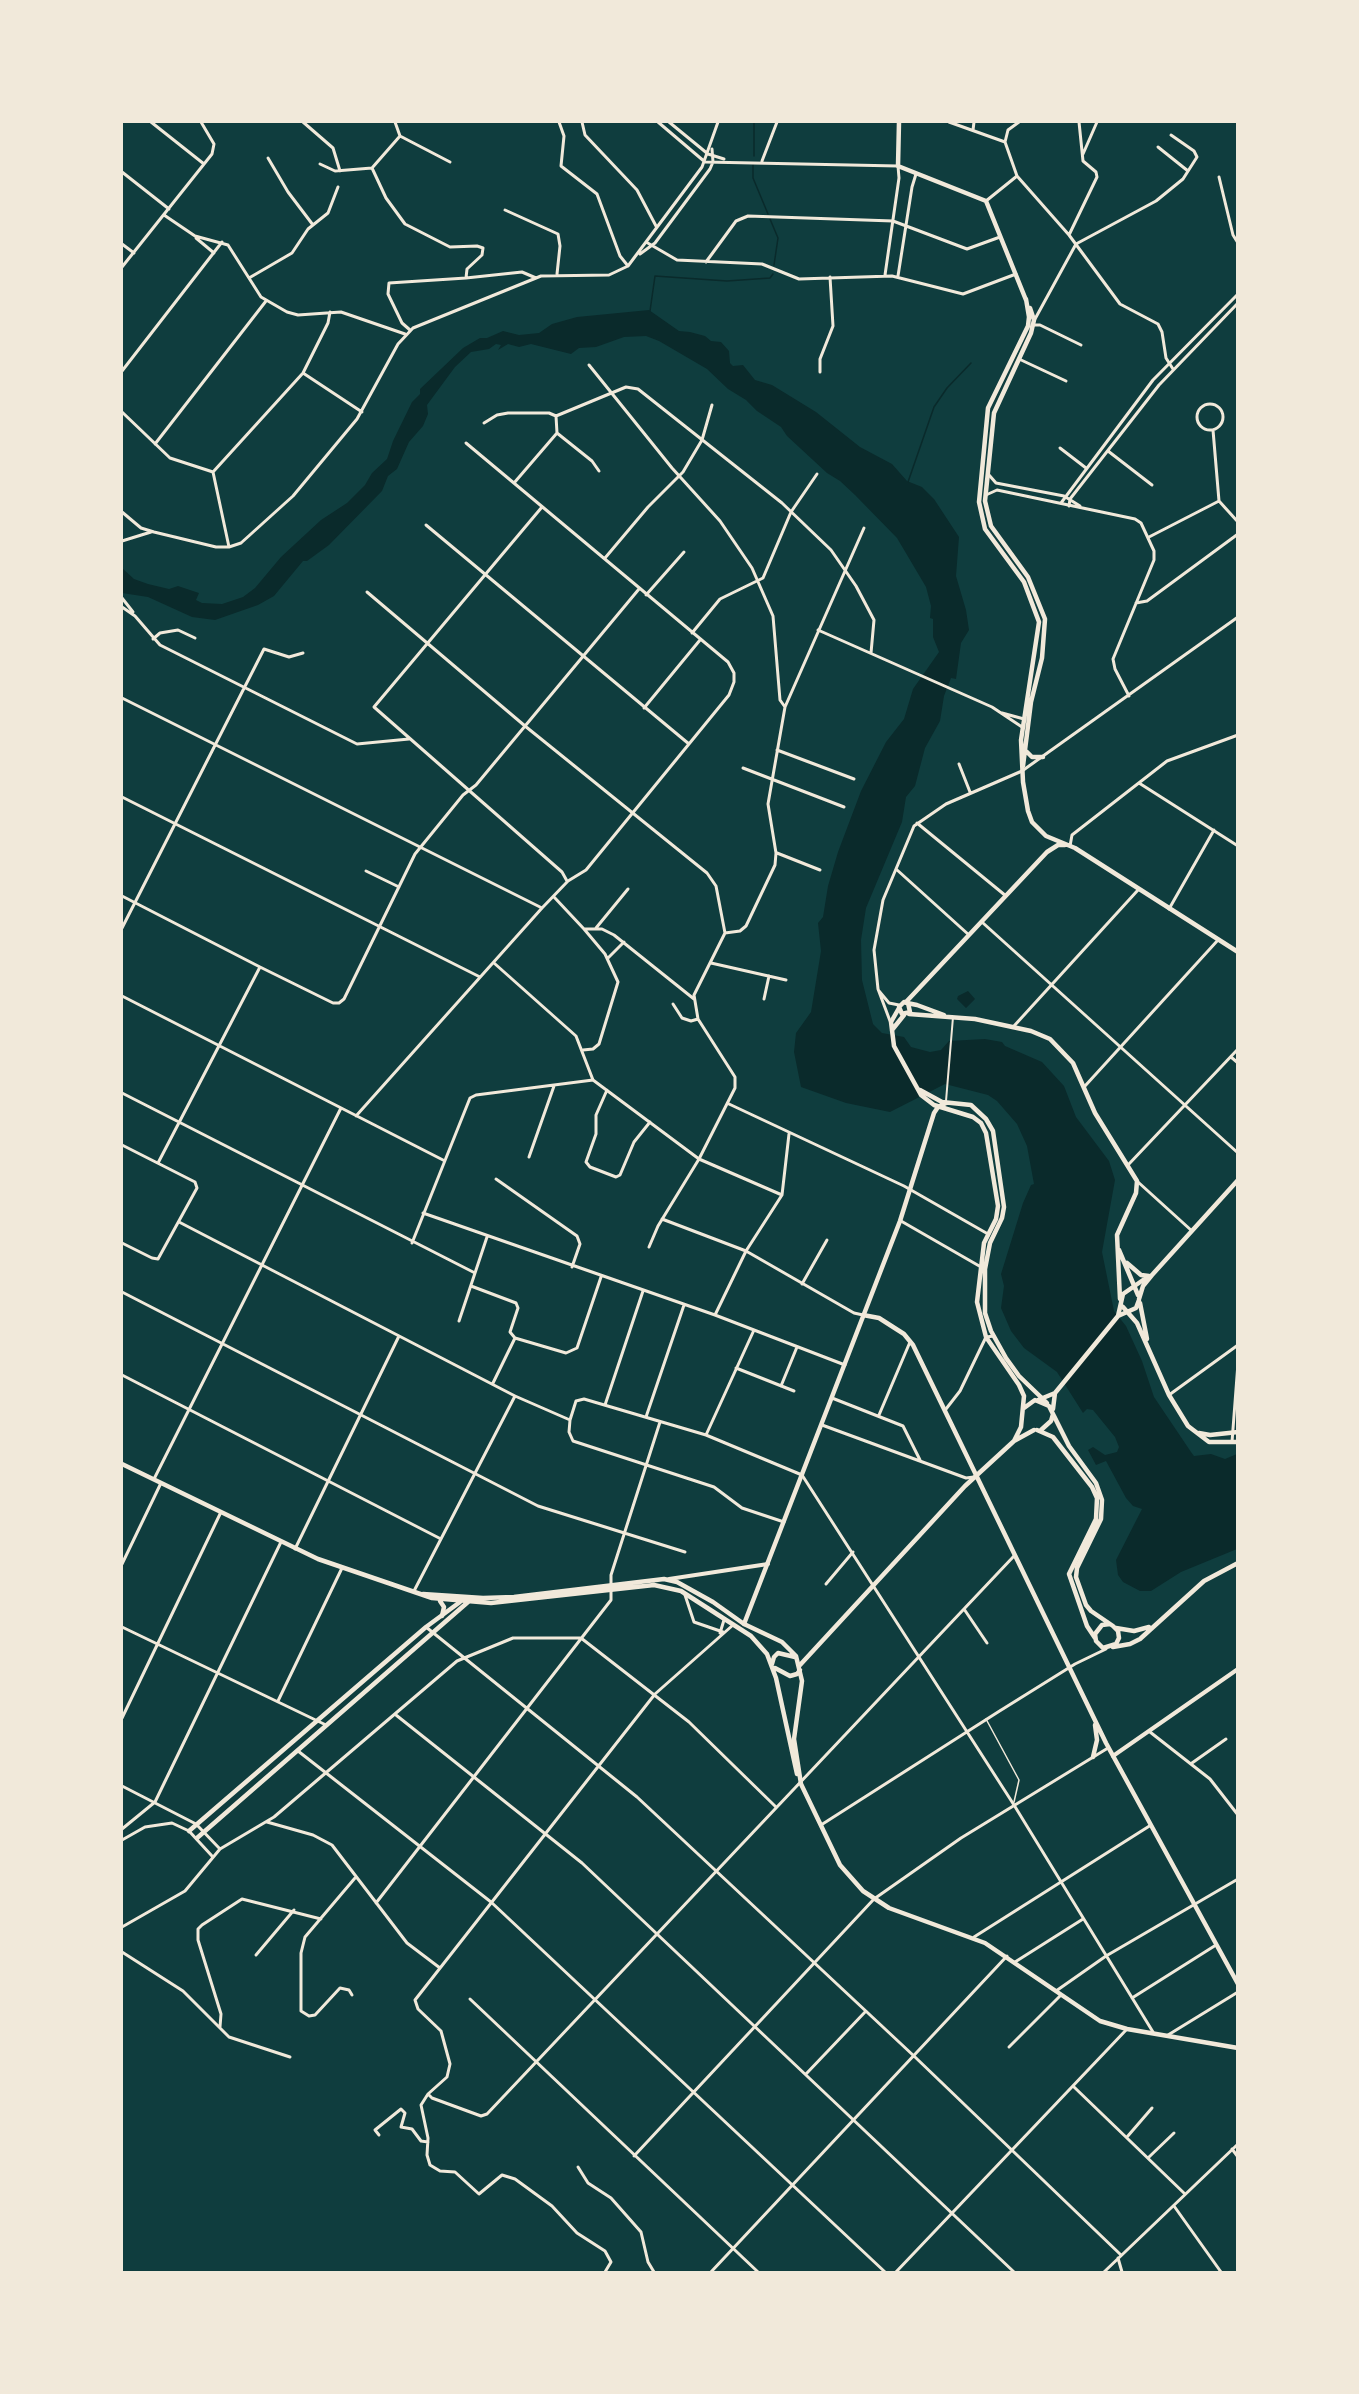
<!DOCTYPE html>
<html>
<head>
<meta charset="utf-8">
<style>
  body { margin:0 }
  #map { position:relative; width:1359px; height:2394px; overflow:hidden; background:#0f3d3e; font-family:Ubuntu,sans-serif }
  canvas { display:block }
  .frame { position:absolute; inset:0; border:123px solid #f1e9da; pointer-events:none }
</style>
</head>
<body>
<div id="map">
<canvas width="1359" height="2394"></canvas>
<div class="frame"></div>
</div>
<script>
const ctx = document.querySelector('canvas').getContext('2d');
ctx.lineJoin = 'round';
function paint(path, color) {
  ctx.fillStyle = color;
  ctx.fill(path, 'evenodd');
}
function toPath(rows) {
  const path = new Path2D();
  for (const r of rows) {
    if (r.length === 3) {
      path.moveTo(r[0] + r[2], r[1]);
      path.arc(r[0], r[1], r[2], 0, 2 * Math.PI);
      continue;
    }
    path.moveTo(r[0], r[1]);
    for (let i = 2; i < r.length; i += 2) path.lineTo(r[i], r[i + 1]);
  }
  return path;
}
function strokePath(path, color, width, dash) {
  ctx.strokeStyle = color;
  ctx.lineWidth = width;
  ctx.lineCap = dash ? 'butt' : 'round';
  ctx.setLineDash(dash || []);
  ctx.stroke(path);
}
paint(toPath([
  [649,310,679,331,690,332,705,336,711,341,721,342,729,351,730,363,733,366,743,365,755,380,772,385,816,412,860,447,892,464,907,481,922,487,934,499,959,537,956,576,966,610,969,630,961,643,956,679,951,678,944,696,940,721,925,748,915,786,906,797,902,822,866,908,861,940,862,980,873,1024,882,1033,904,1037,911,1047,930,1052,941,1050,949,1041,985,1039,1002,1042,1005,1046,1042,1062,1064,1086,1076,1117,1109,1161,1115,1180,1102,1252,1114,1311,1126,1326,1142,1361,1154,1397,1191,1452,1194,1456,1211,1454,1225,1459,1237,1454,1237,1549,1181,1572,1151,1591,1140,1591,1123,1582,1118,1575,1116,1560,1142,1509,1133,1506,1126,1498,1106,1461,1096,1465,1088,1450,1093,1447,1105,1455,1117,1452,1119,1447,1115,1437,1093,1410,1087,1409,1083,1413,1057,1372,1024,1348,1011,1331,1001,1308,1004,1286,1001,1274,1023,1203,1031,1185,1034,1184,1027,1146,1017,1124,997,1101,988,1095,945,1084,890,1112,846,1103,801,1087,794,1052,796,1033,811,1012,821,951,818,923,823,917,828,886,838,852,861,791,886,742,904,719,913,689,939,652,933,637,933,619,930,618,931,606,926,587,897,538,855,495,840,481,827,473,787,436,781,427,757,411,746,400,728,389,707,369,659,341,646,336,624,337,596,347,579,348,571,354,531,344,519,347,508,344,498,350,501,345,496,344,489,349,471,352,455,367,427,405,428,414,423,426,409,442,397,469,388,476,382,491,329,545,307,561,303,561,274,596,258,605,215,620,192,617,148,597,122,593,122,568,134,579,148,584,169,589,178,586,199,593,196,600,202,603,222,604,243,597,255,588,281,557,321,520,347,503,365,485,372,473,387,459,393,441,412,402,420,394,420,389,463,348,480,338,487,338,503,331,519,335,539,333,552,324,577,317],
  [968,991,975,999,966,1008,957,999,958,996]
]), '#0a2a2b');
strokePath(toPath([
  [754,156,754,122],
  [753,165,753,178,768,214],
  [770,219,778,238,774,265],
  [650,311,655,276,727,281,770,278,773,274],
  [908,482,934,407,947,388,971,363]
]), '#0a2a2b', 1.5);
strokePath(toPath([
  [986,1719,1019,1780,1014,1802]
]), '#f1e9da', 1.5);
strokePath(toPath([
  [946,1101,953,1017]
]), '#f1e9da', 2);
strokePath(toPath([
  [151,122,204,164],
  [303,122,333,148,340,171],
  [395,122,400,136,450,162],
  [559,122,564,136,561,166,597,194,620,256,628,266],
  [582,122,585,135,637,190,656,226],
  [658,122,705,162,898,166,899,178,885,275],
  [669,122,708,154,724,159],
  [949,122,1005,142],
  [973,130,974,122],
  [1005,142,1017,176,1069,235,1120,304,1158,324,1162,332,1166,358,1173,369],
  [1005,142,1008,130,1019,122],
  [1158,147,1188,171],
  [1083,154,1097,122],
  [268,158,288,192,313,225],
  [762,161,777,122],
  [320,164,335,171,372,168,400,136],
  [372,168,386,198,405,224,450,247,477,246,483,248,482,255,467,269,466,278,522,272,536,278],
  [122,172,169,209],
  [1219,177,1233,235,1238,243],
  [986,201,1017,176],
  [505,210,558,234,560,246,557,274],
  [164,215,195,236,228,245,261,297,287,312,298,315,341,312,405,334],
  [1069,235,1097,177,1096,172,1083,161,1079,122],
  [196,238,214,253],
  [646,242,677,260,762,264,799,279,892,276,963,294,1016,274],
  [122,244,134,253],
  [640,254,655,243,710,169,713,162,712,149],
  [706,262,736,221,748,216,893,221,967,249,1000,237],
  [122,267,212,154,214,144,201,122],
  [898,276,912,187,916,174],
  [249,278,292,253,308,229,328,213,338,187],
  [1035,319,1076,244,1156,201,1183,179,1197,157,1194,151,1171,135],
  [1034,325,1040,325,1081,345],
  [410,330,402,323,388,294,389,283,466,278],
  [1019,359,1066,381],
  [589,365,672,468,720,521,752,568,773,616,780,700,785,707,768,804,776,853,775,865,746,926,740,931,725,933,694,995,698,1019,735,1077,735,1088,699,1159,658,1226,649,1247],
  [122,371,222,242],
  [820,372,820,359,833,326,830,277],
  [303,373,362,412],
  [1210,417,13],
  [122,412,170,458,213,472],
  [556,416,626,387,638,389,782,503,831,550,856,586,874,620,871,653],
  [484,423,497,415,508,413,549,413,556,416,557,433,592,461,599,471],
  [1213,430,1219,501,1238,522],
  [155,444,266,301],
  [1060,448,1086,468],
  [1108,451,1152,485],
  [213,472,303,373,328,323,330,312],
  [213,472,229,547],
  [989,475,996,483,1064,496,1080,506],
  [514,483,557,433],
  [986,495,997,490,1135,519,1141,523,1154,551,1154,560,1113,659,1115,669,1129,696],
  [1061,503,1153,380,1238,294],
  [1069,506,1070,499,1159,385,1238,303],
  [542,507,374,707,562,872,567,881],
  [122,512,141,528,154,532,216,547,229,547,241,543,293,496,357,419,398,344,413,328,541,276,609,275,628,266,702,167,718,122],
  [426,525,689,744],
  [1149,537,1219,501],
  [122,541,151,532],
  [605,558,648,507,683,472,702,440,712,405],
  [367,592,525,726,707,873,716,886,725,933],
  [646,595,684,552],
  [122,598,133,612],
  [1136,603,1147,601,1238,534],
  [122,607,135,616,160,645,357,744,409,739],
  [818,630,992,707,1022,727],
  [692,633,720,599,763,578,791,512,817,474],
  [153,639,160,633,178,630,195,638],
  [122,698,542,908],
  [785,707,864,528],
  [644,708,700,640],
  [1002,713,1024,719],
  [777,750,854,779],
  [959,764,970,792],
  [743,768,844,807],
  [1139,783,1238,846],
  [122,797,480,977],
  [917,823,1006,896],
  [1070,846,1072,835,1167,761,1238,735],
  [777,853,820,870],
  [896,869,969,935],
  [366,871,399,887],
  [122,896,260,967,333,1003,339,1003,344,999,415,854,463,795,476,785,639,589],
  [554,897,584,929,602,929,614,935,694,999],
  [1169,909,1214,830],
  [983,923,1238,1153],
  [122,928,264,649,289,657,303,653],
  [596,928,628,889],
  [608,958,624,942],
  [494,963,576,1036,593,1080,699,1159,782,1195],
  [711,963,786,980],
  [879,991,889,1003,899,1005],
  [122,996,443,1160],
  [764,999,769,976],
  [673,1004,682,1018,691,1021,698,1019],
  [890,1021,878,989,874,950,883,900,914,826,946,804,1022,771,1238,617],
  [1014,1026,1138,890],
  [583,1050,593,1049,599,1044,618,982,605,954,584,929],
  [1231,1057,1238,1063],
  [1085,1086,1218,940],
  [607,1090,596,1115,596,1134,586,1162,590,1167,616,1177,620,1175,634,1142,650,1122],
  [122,1093,475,1273],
  [729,1104,904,1186,988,1234],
  [356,1116,542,908,568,881,586,870,729,695,734,682,734,673,728,662,466,443],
  [122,1145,195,1182,197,1188,158,1259,152,1258,122,1243],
  [529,1157,554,1086],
  [158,1163,260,967],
  [1128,1165,1238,1049],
  [496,1179,577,1236,580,1244,572,1267],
  [1138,1182,1192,1231],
  [423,1213,715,1315,845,1365],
  [662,1219,746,1251,854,1313,863,1315],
  [901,1221,981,1267],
  [179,1222,515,1396,570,1420],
  [412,1243,470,1098,476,1095,593,1080],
  [802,1284,827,1240],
  [471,1286,516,1303,518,1308,510,1332,515,1338],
  [122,1292,538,1506,685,1552],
  [715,1315,746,1251,782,1195,789,1134],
  [459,1321,487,1237],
  [736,1368,794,1391],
  [122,1375,441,1539],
  [493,1383,515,1338,566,1353,577,1348,601,1277],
  [781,1386,797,1347],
  [1169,1395,1238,1345],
  [832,1398,903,1426,920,1460],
  [605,1405,643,1291],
  [946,1409,960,1391,986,1337,994,1336],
  [879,1415,910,1342],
  [646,1417,684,1305],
  [822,1425,966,1478,974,1477],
  [706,1435,754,1330],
  [1232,1442,1238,1363],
  [154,1479,341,1108],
  [784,1522,742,1508,714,1487,573,1441,569,1432,570,1420,576,1401,584,1399,706,1435,802,1475,1014,1805,1153,2032],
  [295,1549,399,1336],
  [122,1564,161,1483],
  [826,1584,853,1552],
  [414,1591,515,1396],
  [685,1595,694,1622,723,1632],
  [964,1609,987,1643],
  [122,1627,326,1725],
  [426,1627,637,1797,915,2057,1121,2255],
  [720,1633,724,1620],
  [278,1701,342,1568],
  [396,1715,582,1863,1014,2272],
  [122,1718,221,1512],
  [1150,1732,1210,1779,1238,1815],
  [298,1751,491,1902,885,2272],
  [1192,1763,1226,1739],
  [122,1786,196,1824,220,1849],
  [267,1822,313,1835,332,1845,407,1943,440,1968],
  [821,1825,998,1712,1075,1664,1106,1649],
  [122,1829,155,1802,281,1542],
  [122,1840,145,1827,172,1823,189,1831,212,1856],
  [376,1903,611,1600,611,1575,660,1422],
  [122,1927,185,1891,220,1849,274,1817,457,1661,513,1638,581,1638,689,1722,776,1807],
  [974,1937,1151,1825],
  [122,1952,183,1991,229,2037,290,2057],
  [256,1955,294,1910],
  [1015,1962,1083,1919],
  [1056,1991,1106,1956,1238,1879],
  [352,1995,349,1990,340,1988,315,2015,309,2016,301,2011,301,1953,305,1937,355,1878],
  [1132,1998,1216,1945],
  [470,1999,758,2272],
  [220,2027,221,2014,198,1940,198,1929,202,1925,242,1899,321,1919],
  [1168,2035,1238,1992],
  [1009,2047,1061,1995],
  [806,2074,866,2011],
  [1074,2087,1185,2194],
  [428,2094,432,2098,481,2116,487,2114,1014,1556],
  [379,2135,375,2130,401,2109,405,2113,401,2127,412,2129,421,2141,428,2142],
  [1127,2137,1152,2108],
  [1232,2149,1238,2157],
  [634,2156,874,1899,961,1838,1108,1748],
  [1149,2157,1174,2133],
  [578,2167,588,2183,611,2198,641,2232,648,2262,654,2272],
  [1174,2206,1221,2272],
  [1118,2258,1122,2272],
  [605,2272,611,2262,605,2251,577,2233,552,2206,515,2179,502,2175,479,2194,455,2172,440,2171,430,2165,427,2155,428,2138,421,2105,428,2094,447,2077,450,2064,441,2031,418,2009,415,2000,655,1694,733,1625],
  [711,2272,1007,1956],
  [896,2272,1127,2029],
  [1104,2272,1238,2144]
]), '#f1e9da', 3);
strokePath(toPath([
  [669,1579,768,1564],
  [1113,1756,1238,1669]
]), '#f1e9da', 4);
strokePath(toPath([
  [899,122,898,166,986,201,1026,300],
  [1026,299,1029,317,1028,326,988,408,979,502,985,529,1024,582,1039,622,1021,740,1023,782,1028,811,1032,822,1046,836,1075,848,1238,952],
  [1027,752,1032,757,1043,757],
  [1023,766,1031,702,1042,658,1045,619,1028,577,991,526,985,501,994,413,1031,333,1034,320,1030,308],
  [906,1002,1047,852,1058,845,1065,845],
  [908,1003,910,1012,902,1014,899,1007,904,1002,907,1003,917,1005,944,1015],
  [899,1008,891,1022,894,1046,921,1095,934,1105,973,1117,981,1123,986,1133,998,1206,996,1219,984,1243,977,1302,986,1337,1019,1385,1024,1396,1021,1427,1014,1441],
  [909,1014,975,1019,1031,1031,1050,1039,1073,1063,1095,1113,1137,1181,1136,1193,1117,1235,1120,1299],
  [892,1030,904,1015],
  [920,1090,942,1102,971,1105,986,1119,993,1131,1004,1207,1002,1218,990,1243,985,1269,985,1313,991,1331,1006,1358,1019,1376,1047,1403],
  [1119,1250,1138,1295],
  [1127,1263,1141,1275,1149,1276],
  [1139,1299,1143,1286,1152,1275,1238,1180],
  [1140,1303,1147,1339],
  [1123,1307,1137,1323,1169,1395,1188,1426,1209,1442,1238,1442],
  [863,1315,879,1318,904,1334,913,1345,1106,1743,1238,1984],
  [1118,1316,1123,1294,1146,1278],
  [1038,1400,1055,1393,1118,1316,1136,1308,1139,1300],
  [1024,1408,1035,1400,1049,1406,1053,1414,1051,1421,1041,1430],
  [1053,1409,1055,1393],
  [1053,1414,1069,1446,1096,1483,1102,1500,1101,1519,1077,1568,1076,1577,1086,1605,1091,1611,1113,1626,1118,1631,1119,1638,1116,1644,1103,1648,1096,1641,1095,1634,1102,1625,1110,1624],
  [1037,1430,1053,1437,1092,1487,1097,1498,1096,1519,1069,1574,1087,1626,1095,1638],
  [1199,1433,1210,1435,1238,1432],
  [744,1624,900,1221,934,1113,938,1107,946,1103],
  [1116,1628,1134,1631,1149,1627],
  [1113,1647,1130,1644,1140,1639,1204,1581,1238,1563],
  [800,1665,965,1486,1014,1441,1034,1430],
  [1093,1757,1097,1740,1095,1725],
  [189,1831,426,1627,460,1602],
  [197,1838,468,1602]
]), '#f1e9da', 4.5);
strokePath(toPath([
  [122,1464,318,1559,432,1598,491,1603,654,1585,681,1591,751,1636,767,1654,776,1678,797,1774],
  [423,1594,483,1598,514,1597,664,1579,677,1582,713,1602,744,1624,782,1642,796,1656,802,1681,794,1739,801,1784,840,1865,863,1891,889,1908,985,1943,1100,2021,1127,2029,1238,2048],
  [440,1601,444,1607,442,1616],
  [772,1664,774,1657,778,1653,795,1657],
  [775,1668,790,1676,797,1674,800,1670]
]), '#f1e9da', 4.5);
</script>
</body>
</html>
